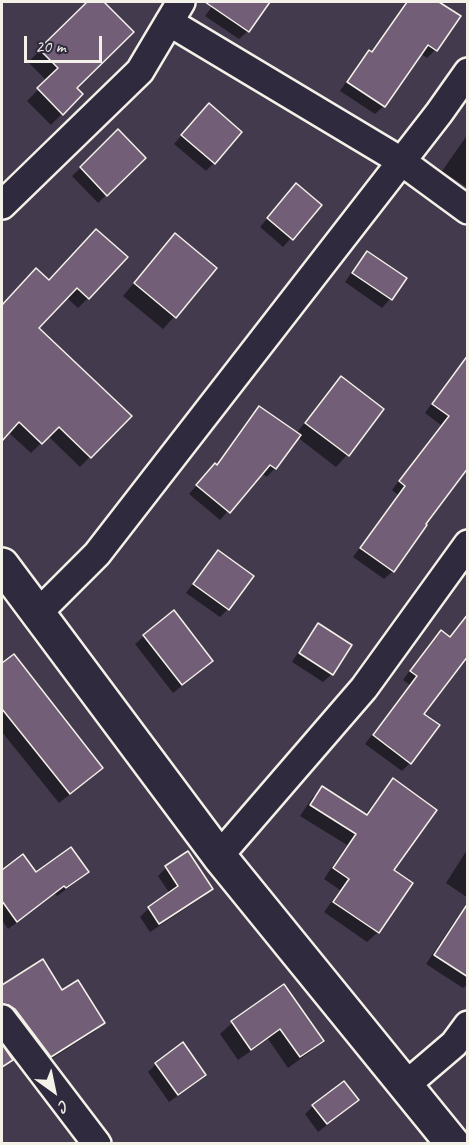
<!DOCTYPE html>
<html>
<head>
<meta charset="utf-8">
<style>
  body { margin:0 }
  #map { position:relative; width:469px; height:1145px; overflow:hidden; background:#433a4e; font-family:Caveat,sans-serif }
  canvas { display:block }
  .frame { position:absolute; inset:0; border:3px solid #f4f1e8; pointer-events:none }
  .north { position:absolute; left:24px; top:1061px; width:60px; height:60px; -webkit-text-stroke:4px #2f2a3d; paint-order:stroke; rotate:147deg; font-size:16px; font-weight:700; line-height:24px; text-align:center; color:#f4f1e8 }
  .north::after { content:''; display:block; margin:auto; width:21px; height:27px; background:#f4f1e8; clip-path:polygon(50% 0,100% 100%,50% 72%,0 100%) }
  .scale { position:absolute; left:24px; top:36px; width:78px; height:27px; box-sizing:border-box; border:3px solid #f4f1e8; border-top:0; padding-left:8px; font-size:18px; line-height:21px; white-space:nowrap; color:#f4f1e8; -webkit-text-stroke:4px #2f2a3d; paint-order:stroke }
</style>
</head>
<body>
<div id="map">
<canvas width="469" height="1145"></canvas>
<div class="frame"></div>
<div class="north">С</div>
<div class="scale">20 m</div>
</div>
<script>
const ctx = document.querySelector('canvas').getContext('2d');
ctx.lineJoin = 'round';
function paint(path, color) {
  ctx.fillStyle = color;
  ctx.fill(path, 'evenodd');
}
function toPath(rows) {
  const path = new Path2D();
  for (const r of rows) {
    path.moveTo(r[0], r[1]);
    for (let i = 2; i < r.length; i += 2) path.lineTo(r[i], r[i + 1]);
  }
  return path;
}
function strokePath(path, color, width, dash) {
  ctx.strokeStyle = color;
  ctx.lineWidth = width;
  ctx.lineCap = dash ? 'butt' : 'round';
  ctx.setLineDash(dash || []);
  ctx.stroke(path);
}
paint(toPath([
  [90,2,102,2,132,32,75,88,81,94,51,125,27,101,47,81,28,62],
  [215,2,268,2,248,31,239,39,205,16],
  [406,2,437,2,458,16,435,50,427,58,421,54,384,106,375,114,340,91,361,60,369,52,371,53],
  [201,113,214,163,206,171,174,144],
  [118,132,144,158,98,203,72,176],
  [468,134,468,188,442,171],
  [288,194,320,205,283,247,260,227],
  [86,241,88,298,78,308,66,297,37,328,130,416,80,467,48,436,31,453,8,432,2,439,2,320,7,314,2,308,2,306,26,280,48,281],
  [164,247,215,268,174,317,163,329,123,296],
  [367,252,405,279,390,299,382,308,345,282,359,261],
  [462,365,463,471,393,571,384,579,353,557,398,495,392,490,441,425,425,413,453,374],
  [341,378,382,410,347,455,336,467,297,437,275,468,267,477,261,473,220,520,189,494,207,473,216,466,251,416,260,408,296,434,329,390],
  [218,552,228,609,220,617,186,593,210,561],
  [468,614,468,653,422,714,410,763,402,771,365,744,410,685,403,680,432,640,441,632,449,638],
  [318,625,332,674,323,682,292,662,310,634],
  [144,636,211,661,203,669,173,693,135,644],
  [14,656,101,768,91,778,59,803,2,732,2,665],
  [393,780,392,870,378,932,367,942,324,912,340,890,324,879,347,845,300,816,312,798,322,788,365,815,383,791],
  [467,850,468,850,468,898,446,883],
  [188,853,211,888,203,897,150,932,140,917,149,908,170,894,158,876,166,868],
  [23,856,36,874,87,872,79,880,57,896,55,894,8,929,2,920,2,872],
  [468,901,468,984,463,988,426,964],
  [42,961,62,992,103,1023,95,1031,42,1065,2,1014,2,987],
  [284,986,322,1041,310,1052,288,1068,268,1039,238,1060,220,1034,232,1023],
  [156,1064,204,1075,196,1083,169,1102,148,1072],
  [357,1100,349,1108,318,1132,305,1114,313,1106]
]), '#0007');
const building = toPath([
  [87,2,104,2,134,32,77,88,83,94,63,115,37,88,58,68,39,49,87,2],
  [205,2,270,2,249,32,205,2],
  [407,2,439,2,461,16,437,51,428,45,385,107,347,82,369,50,372,52,407,2],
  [209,103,242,132,215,164,181,135,209,103],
  [118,129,146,158,107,196,80,167,118,129],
  [296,183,322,205,293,240,267,218,296,183],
  [96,229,128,257,89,299,77,288,39,328,132,416,91,458,59,427,42,444,19,422,2,441,2,305,36,268,49,280,96,229],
  [175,233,217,268,176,318,134,283,175,233],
  [367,251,407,278,392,300,352,273,367,251],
  [468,355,468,468,426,524,427,525,394,572,360,548,405,486,399,481,449,416,432,404,468,355],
  [341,376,384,409,349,456,305,423,341,376],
  [259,406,301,435,276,469,270,465,230,513,196,485,215,463,217,465,259,406],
  [218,550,254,576,229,610,193,584,218,550],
  [174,610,213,661,182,685,143,635,174,610],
  [468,614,468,656,424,714,440,725,411,764,373,735,417,676,410,671,441,630,450,637,468,614],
  [318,623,352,645,333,675,299,653,318,623],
  [14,654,103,768,70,794,2,709,2,663,14,654],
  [393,778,437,810,394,870,413,883,379,933,333,902,349,879,333,868,356,834,310,805,322,786,367,815,393,778],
  [71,847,89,872,66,888,64,886,17,922,2,901,2,870,23,854,36,872,71,847],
  [188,851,213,889,159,924,148,907,178,886,165,866,188,851],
  [468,903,468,977,434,955,468,903],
  [43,959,62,990,78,980,105,1023,51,1057,15,1009,9,1005,2,1004,2,985,43,959],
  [284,984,324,1041,300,1057,280,1029,251,1050,231,1021,284,984],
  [183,1042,206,1075,178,1095,155,1063,183,1042],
  [2,1044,13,1060,2,1067,2,1044],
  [344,1081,359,1100,327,1124,312,1105,344,1081]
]);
paint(building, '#725e77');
strokePath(building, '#f4f1e8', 1.5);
const street = toPath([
  [169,22,401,161,468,210],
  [2,205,140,71,181,2],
  [37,614,97,554,439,113,468,72],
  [219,856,364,688,468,544],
  [2,1019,97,1144],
  [406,1085,454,1044,468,1025]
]);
const secondary = toPath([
  [2,565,219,856,453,1144]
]);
strokePath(street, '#f4f1e8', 32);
strokePath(secondary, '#f4f1e8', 38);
strokePath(street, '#2f2a3d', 27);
strokePath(secondary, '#2f2a3d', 33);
</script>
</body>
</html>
